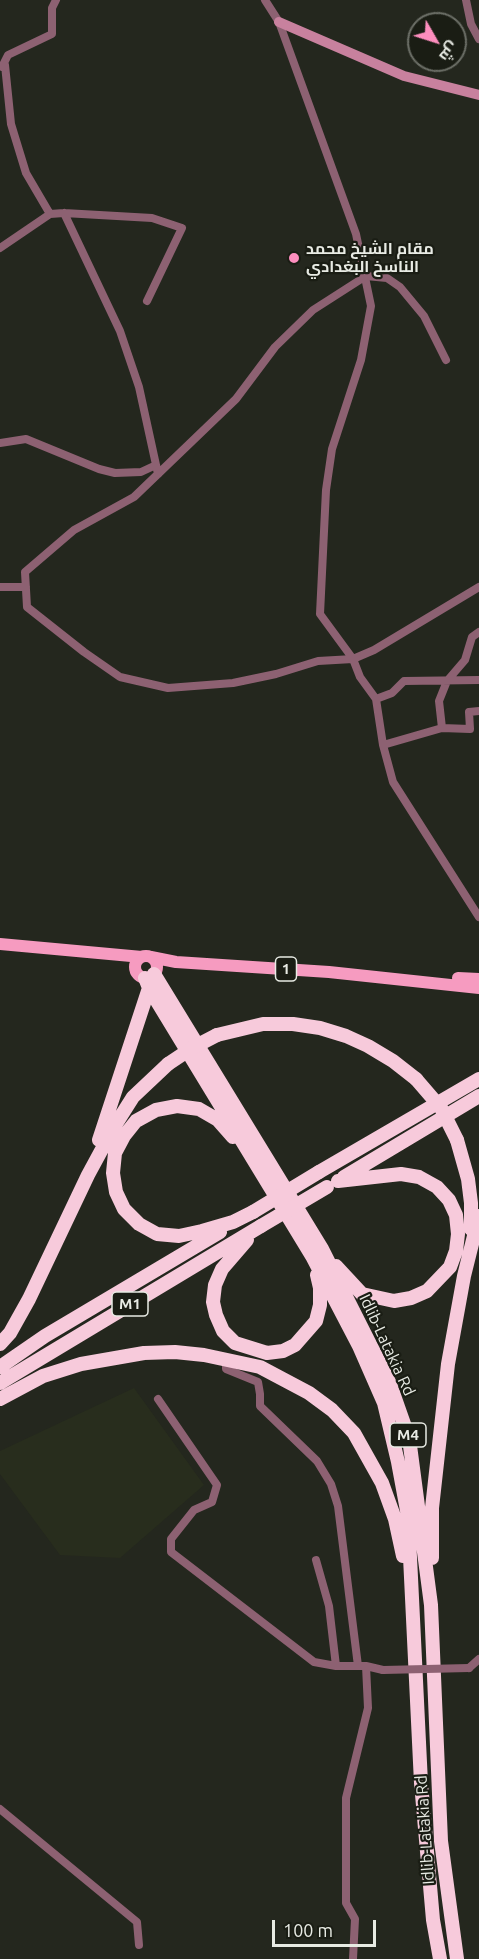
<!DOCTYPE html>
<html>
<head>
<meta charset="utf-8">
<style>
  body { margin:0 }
  #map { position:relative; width:479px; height:1959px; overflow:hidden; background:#24271e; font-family:Ubuntu,Cairo,sans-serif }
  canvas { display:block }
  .north { position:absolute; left:407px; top:12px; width:60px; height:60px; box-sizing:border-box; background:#1a1d14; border:2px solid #6c6f67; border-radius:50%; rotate:129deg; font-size:16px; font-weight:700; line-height:24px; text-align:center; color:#e8ebe4 }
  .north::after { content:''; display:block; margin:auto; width:21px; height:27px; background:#fd8ebe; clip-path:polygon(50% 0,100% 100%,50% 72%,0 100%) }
  .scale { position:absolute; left:272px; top:1920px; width:104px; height:27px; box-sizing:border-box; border:3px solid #e8ebe4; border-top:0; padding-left:8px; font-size:18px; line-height:21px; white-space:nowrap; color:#e8ebe4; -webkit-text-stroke:4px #1a1d14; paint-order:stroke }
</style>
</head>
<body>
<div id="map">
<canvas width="479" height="1959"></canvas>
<div class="north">ش</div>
<div class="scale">100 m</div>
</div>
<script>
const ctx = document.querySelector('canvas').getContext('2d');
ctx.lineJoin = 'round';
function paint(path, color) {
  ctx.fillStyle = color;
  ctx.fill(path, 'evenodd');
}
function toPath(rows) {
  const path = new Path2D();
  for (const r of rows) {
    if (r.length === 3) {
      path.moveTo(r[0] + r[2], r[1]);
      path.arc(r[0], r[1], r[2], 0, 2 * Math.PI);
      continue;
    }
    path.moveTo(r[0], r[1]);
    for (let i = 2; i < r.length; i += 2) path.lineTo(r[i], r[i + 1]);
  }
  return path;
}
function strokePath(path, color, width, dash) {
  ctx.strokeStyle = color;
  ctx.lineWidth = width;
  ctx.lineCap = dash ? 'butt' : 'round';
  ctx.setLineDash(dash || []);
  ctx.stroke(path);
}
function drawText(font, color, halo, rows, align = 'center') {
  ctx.font = font + ' Ubuntu,Cairo,sans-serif';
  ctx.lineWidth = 4.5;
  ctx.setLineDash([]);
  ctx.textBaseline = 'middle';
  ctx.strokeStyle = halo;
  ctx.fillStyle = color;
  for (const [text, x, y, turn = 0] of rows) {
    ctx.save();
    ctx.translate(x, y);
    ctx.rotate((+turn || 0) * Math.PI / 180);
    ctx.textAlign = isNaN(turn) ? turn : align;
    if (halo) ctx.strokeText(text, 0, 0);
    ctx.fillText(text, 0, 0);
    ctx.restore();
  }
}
paint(toPath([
  [134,1388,204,1485,120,1558,60,1555,0,1474,0,1451]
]), '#282d1d');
strokePath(toPath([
  [265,0,279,22,356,234,371,306,361,360,332,449,326,490,320,614,353,659,360,677,376,699,383,745,393,782,479,917],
  [466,0,471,24,479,39],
  [5,65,11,124,26,173,50,214],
  [2,67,8,55,52,34,52,8,56,0],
  [64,213,120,331,139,387,158,474],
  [0,248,50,214,64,213,152,218,182,228,147,301],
  [446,360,424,316,400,287,387,278,366,276,313,310,275,347,236,399,134,497,74,530,25,572,27,607,84,652,120,677,168,688,233,683,276,674,318,661,353,659,374,650,479,587],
  [0,443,26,439,99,469,115,473,141,472,156,465],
  [0,587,26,587],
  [376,699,392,693,404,681,479,680],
  [442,728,439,701,447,681,465,660,472,637,479,632],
  [383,745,442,728,470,729,469,712,479,711],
  [226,1359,226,1369,258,1382,260,1394,260,1406,317,1461,331,1484,338,1506,358,1666],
  [158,1399,217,1485,212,1502,194,1510,171,1539,171,1552,314,1662,336,1666,366,1666,383,1670],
  [316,1560,329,1606,336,1666],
  [469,1668,479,1659],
  [0,1809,137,1922,139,1945],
  [353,1959,355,1919,346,1903,346,1798,368,1708,366,1666]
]), '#8d6172', 8);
strokePath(toPath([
  [279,22,404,76,479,95]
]), '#c8819e', 10);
strokePath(toPath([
  [0,944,142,957],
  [146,967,11],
  [151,957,176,962,329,972,479,988],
  [458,978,479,979]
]), '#f69bc0', 12);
strokePath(toPath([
  [154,974,322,1249,390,1384,409,1438,431,1605,441,1841,457,1959],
  [145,978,149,988,312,1256,359,1346,384,1403,398,1462,408,1516,421,1783,433,1920,440,1959],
  [217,1035,263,1024,293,1024,320,1028,346,1036,368,1046,393,1061,416,1079],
  [233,1137,218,1120,199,1109,177,1106,156,1110,136,1121,124,1136,115,1153,113,1173,116,1192,124,1209,139,1224,157,1234,179,1236,202,1231,233,1222,253,1212],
  [99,1140,149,988],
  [457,1140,468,1179,471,1203,471,1229],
  [319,1172,479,1079],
  [344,1177,479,1096],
  [247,1240,222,1269,215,1285,213,1302,216,1315,223,1331,235,1343,267,1353,283,1351,295,1345,316,1321,320,1305,320,1288,317,1275],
  [336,1266,362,1294,394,1301,411,1298,427,1291,450,1267,456,1251,458,1234,456,1215,449,1200,437,1187,419,1177,401,1174,338,1181],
  [0,1344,10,1333,29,1299,88,1175,114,1127,133,1097,168,1064],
  [0,1367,45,1336,220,1232],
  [0,1383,261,1226],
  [0,1399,43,1376,81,1364,144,1353,175,1352,204,1355,260,1367,309,1393,332,1410,354,1433,382,1483,395,1519,403,1556],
  [432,1558,432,1508,448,1364,464,1276,479,1216]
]), '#f7cadb', 14);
strokePath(toPath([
  [383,1670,469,1668]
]), '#8d6172', 8);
strokePath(toPath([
  [168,1064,192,1048,217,1035],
  [416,1079,441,1108,457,1140],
  [253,1212,319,1172],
  [261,1226,327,1187]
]), '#f7cadb', 14);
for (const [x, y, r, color] of [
  [294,258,6,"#fd8ebe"]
]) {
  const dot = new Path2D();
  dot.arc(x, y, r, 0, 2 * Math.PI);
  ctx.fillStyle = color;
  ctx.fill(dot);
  strokePath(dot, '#1a1d14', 2);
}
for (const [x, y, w] of [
  [286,969,21],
  [130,1304,36],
  [408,1435,36]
]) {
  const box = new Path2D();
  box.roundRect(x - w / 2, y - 12, w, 24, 4.5);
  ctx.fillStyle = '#1a1d14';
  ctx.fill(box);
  strokePath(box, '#e8ebe4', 1.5);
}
drawText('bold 15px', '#e8ebe4', null, [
  ["1",286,969],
  ["M1",130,1304],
  ["M4",408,1435]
]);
drawText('bold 16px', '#e8ebe4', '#1a1d14', [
  ["مقام الشيخ محمد",306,249],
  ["الناسخ البغدادي",306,267]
], 'left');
drawText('16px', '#e8ebe4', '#1a1d14', [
  ["Idlib-Latakia Rd",387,1345,65],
  ["Idlib-Latakia Rd",425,1830,-94]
]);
</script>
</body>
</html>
